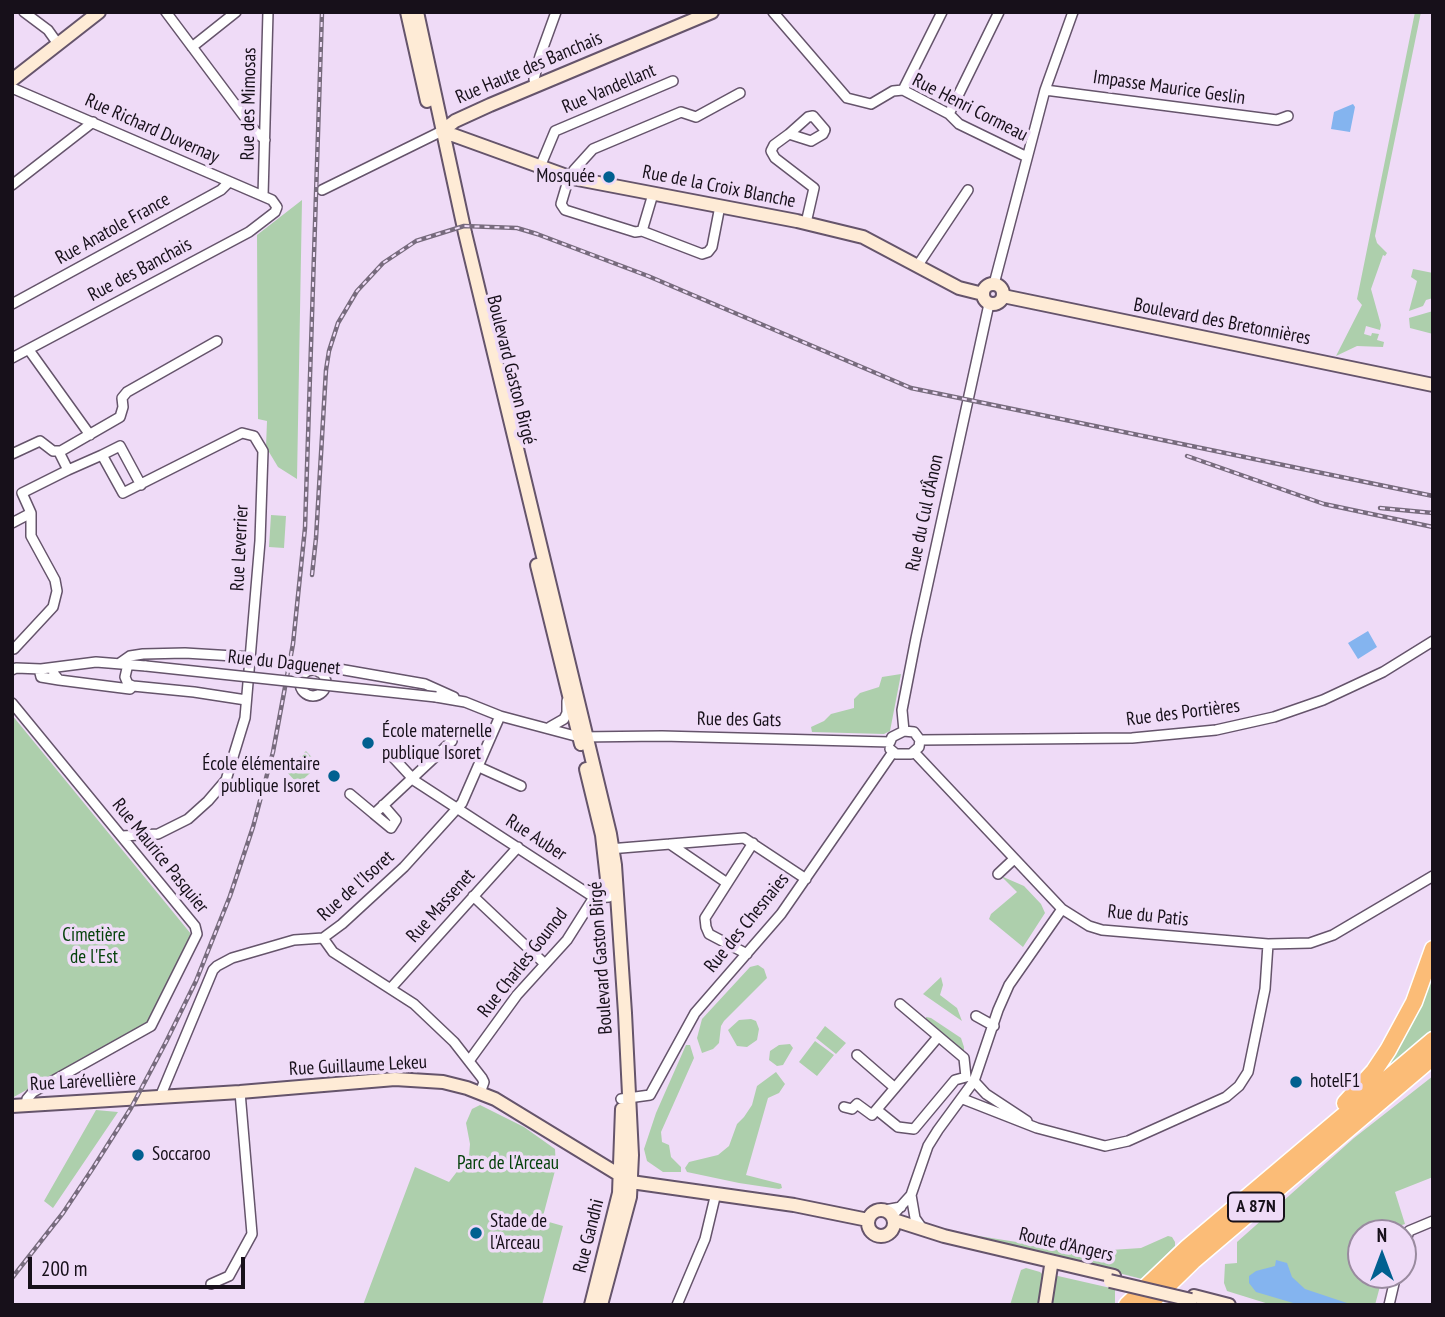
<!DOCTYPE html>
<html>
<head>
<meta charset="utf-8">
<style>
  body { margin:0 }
  #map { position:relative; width:1445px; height:1317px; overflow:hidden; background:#efdbf7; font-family:"PT Sans Narrow",sans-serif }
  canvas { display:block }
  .frame { position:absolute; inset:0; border:14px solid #17101a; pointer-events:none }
  .north { position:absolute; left:1347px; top:1219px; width:70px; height:70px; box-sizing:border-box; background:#efdbf7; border:2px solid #998a9f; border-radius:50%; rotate:0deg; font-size:19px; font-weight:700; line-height:28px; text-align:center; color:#17101a }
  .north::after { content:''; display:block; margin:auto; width:24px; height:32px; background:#016090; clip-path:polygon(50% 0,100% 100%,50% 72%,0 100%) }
  .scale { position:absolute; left:28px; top:1257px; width:217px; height:32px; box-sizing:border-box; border:4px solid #17101a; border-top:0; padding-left:9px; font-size:21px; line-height:24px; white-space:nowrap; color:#17101a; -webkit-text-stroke:5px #efdbf7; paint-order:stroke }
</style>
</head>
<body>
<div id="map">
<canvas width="1445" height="1317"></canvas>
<div class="frame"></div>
<div class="north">N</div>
<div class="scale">200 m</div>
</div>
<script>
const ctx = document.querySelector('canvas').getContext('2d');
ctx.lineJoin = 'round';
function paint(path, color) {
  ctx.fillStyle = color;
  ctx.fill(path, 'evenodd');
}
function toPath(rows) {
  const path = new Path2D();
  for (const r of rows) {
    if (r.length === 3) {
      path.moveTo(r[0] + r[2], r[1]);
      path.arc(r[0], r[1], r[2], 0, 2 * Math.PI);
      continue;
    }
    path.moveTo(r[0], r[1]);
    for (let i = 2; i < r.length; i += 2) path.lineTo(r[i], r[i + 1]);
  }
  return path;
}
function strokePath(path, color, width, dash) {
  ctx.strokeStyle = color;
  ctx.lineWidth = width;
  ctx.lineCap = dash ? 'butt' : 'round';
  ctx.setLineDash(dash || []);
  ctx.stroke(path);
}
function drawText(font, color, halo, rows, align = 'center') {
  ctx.font = font + ' "PT Sans Narrow",sans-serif';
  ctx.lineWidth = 7;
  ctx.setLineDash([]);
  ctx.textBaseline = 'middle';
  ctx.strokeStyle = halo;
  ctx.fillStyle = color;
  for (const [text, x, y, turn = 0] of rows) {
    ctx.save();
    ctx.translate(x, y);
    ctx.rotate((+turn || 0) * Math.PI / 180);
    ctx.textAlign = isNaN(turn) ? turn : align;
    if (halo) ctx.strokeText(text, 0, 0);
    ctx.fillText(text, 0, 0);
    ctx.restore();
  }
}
paint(toPath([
  [1415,12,1421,12,1375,236,1377,243,1387,253,1385,256,1383,255,1371,289,1381,325,1380,330,1366,326,1364,334,1371,336,1372,333,1379,334,1377,340,1384,342,1383,347,1357,346,1336,356,1362,305,1357,299],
  [302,200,297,479,278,467,266,447,267,421,258,419,257,235],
  [1413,269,1433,273,1433,298,1426,300,1423,306,1409,311,1417,281,1411,277],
  [1433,311,1433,334,1410,328,1409,318],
  [271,515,286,516,284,548,269,547],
  [901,674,890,731,884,734,812,732,811,727,824,721,831,714,854,708,854,699,860,693,879,687,882,677],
  [12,715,191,934,191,937,147,1023,12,1098],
  [306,751,319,765,298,784,285,770],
  [1001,876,1024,886,1041,904,1045,913,1023,947,989,919,991,914,1017,892],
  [1433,958,1433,1032,1380,1076],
  [758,965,764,969,767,978,724,1021,721,1026,719,1043,713,1049,702,1053,697,1038,702,1019,750,967],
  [941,977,943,985,940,995,957,1008,962,1021,923,994],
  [926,1017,931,1018,961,1038,964,1047,964,1054,926,1022],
  [751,1019,756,1021,759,1029,757,1040,747,1047,737,1046,728,1030,739,1020],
  [825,1026,846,1043,836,1054,816,1038],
  [815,1041,834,1055,817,1076,799,1062],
  [790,1044,793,1048,783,1065,777,1066,769,1060,770,1051,779,1045],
  [686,1045,690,1045,694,1058,661,1132,662,1142,669,1145,671,1157,681,1167,681,1172,663,1172,647,1161,644,1149,656,1113],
  [776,1072,785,1084,779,1093,768,1098,746,1175,781,1184,782,1188,779,1189,739,1183,687,1172,685,1168,689,1162,718,1155,729,1146,737,1124,744,1117,752,1105,757,1086],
  [1433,1076,1433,1177,1395,1192,1405,1224,1396,1227,1394,1233,1361,1233,1361,1275,1383,1275,1375,1305,1272,1305,1227,1291,1224,1283,1225,1264,1237,1263,1237,1242,1354,1138],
  [480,1105,524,1127,555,1149,556,1167,542,1220,563,1226,542,1305,363,1305,415,1167,449,1182,469,1156,470,1144,466,1123,472,1109],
  [96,1110,118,1112,53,1208,44,1201],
  [966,1234,1080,1252,1141,1248,1168,1236,1172,1237,1175,1242,1175,1246,1142,1279],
  [1026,1268,1040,1272,1042,1274,1040,1305,1010,1305,1021,1270],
  [1058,1276,1115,1289,1115,1303,1048,1305,1054,1277]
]), '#adcfac');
paint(toPath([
  [1353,104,1355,107,1350,132,1331,129,1334,112],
  [1368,631,1377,647,1358,659,1348,643],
  [1276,1260,1287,1263,1292,1277,1305,1289,1353,1305,1300,1305,1256,1292,1249,1283,1249,1276,1256,1271,1275,1266]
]), '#84b4ef');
const street = toPath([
  [24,12,48,30,58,44],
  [166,12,255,131,265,140],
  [773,12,847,98,871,104,893,91,903,90,949,114,959,124,1027,157],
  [192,47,236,12],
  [535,85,534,79,540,56,556,12],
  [12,88,272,200,277,207,275,212,249,232,12,358],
  [903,90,942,12],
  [1045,90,1277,120,1288,116],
  [949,114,999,12],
  [789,134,808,117,813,116,825,130,823,134,811,141,789,134,774,145,771,151,775,158,814,188,806,223],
  [540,167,555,131,673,81],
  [569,177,561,204,565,210,635,232,642,231,702,254,708,252,712,247,720,206],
  [572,178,574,170,593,149,681,112,696,117,740,93],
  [12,185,93,122],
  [322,190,442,131],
  [263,196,268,12],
  [642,231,653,194],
  [918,265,968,190],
  [994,284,1045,90,1073,12],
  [12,304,221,190,229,182],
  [29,350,90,435],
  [59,452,68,470,102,455,123,493,242,433,254,436,263,451,260,541,245,718,226,780,208,801,188,819,158,834,122,836],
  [12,454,40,441,53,451,61,451,120,417,123,407,122,398,127,392,217,341],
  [102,455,120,446,141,485],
  [12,523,31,513],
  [14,649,53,607,57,591,55,580,31,536,31,513,22,493,68,470],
  [120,663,130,656,143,654,185,653,250,657],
  [128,664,125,677,128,684,133,686,194,692,246,700],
  [53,668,54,674,59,680,130,689,133,686],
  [39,669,41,677,59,680],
  [12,670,16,668,41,669,96,662,146,666],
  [313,683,13],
  [319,672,333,668,425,684,454,697],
  [436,697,465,702,500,716,579,737,662,736,890,742],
  [12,703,195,926,197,934,151,1026,33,1092,27,1099,26,1105],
  [550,727,564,719,567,713,567,701],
  [904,731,902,710,916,638,989,304],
  [920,740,1132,738,1216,730,1274,717,1323,700,1383,672,1433,641],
  [890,742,892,737,904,731,914,732,920,740],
  [890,749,896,754,911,754,919,747,920,740],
  [914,752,1062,909,1089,926,1102,930,1268,944,1310,943,1333,935,1433,876],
  [390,754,415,781,595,898],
  [479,767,521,786],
  [350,794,374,814],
  [383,805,396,820,391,828,374,814,452,741,444,732],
  [670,844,727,883],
  [609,849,744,838,806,879],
  [998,874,1014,859],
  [473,896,545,964],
  [323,938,333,952,414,1004,454,1042,482,1078,484,1082,480,1093],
  [747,954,709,934,706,927,705,918,753,843],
  [391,988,518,847],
  [976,1016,994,1026],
  [857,1055,895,1088],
  [469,1061,517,995,567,940,591,902,595,898,609,897],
  [974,1081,986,1094,1027,1121],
  [160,1097,213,970,217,966,232,958,294,940,323,938,342,924,404,867,462,803,500,716],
  [621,1099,650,1095,695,1013,781,914,893,752],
  [963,1099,1037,1128,1105,1146,1128,1141,1226,1097,1239,1086,1248,1072,1265,989,1268,944],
  [844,1107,852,1109,857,1104,872,1115,938,1037],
  [877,1110,898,1127,914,1129,955,1080,966,1077,964,1058,900,1004],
  [911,1195,915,1218,922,1228],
  [885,1210,901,1207],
  [892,1216,911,1195,928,1146,938,1130,974,1081,998,1010,1009,985,1062,909],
  [1403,1249,1409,1231,1433,1221],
  [211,1284,229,1276,252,1234,240,1092],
  [677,1305,705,1239,716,1193],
  [1389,1305,1396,1275]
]);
const secondary = toPath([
  [407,12,427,101],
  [417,12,465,233,610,834,615,865,625,1013,632,1155,630,1197,601,1305],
  [12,80,99,12],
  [442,131,572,178,797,221,863,237,959,288,983,294],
  [442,131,455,121,490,105,712,12],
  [993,294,10],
  [1003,296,1433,385],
  [537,565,581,744],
  [586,769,602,835,608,888],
  [12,1106,240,1092,395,1079,443,1082,467,1088,495,1099,631,1182,794,1205,868,1220],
  [881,1223,13],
  [894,1220,944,1236,1114,1276],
  [1194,1296,1229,1305],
  [591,1305,619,1193,622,1109],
  [1045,1305,1051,1266]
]);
const highway = toPath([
  [1345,1103,1374,1071,1388,1050,1414,1002,1433,949],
  [1127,1305,1188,1247,1433,1040],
  [1148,1305,1193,1261,1433,1057]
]);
strokePath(street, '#65546b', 12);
strokePath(secondary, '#65546b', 16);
strokePath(highway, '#fff', 19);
strokePath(street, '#fff', 9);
strokePath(secondary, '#feebd6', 12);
strokePath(highway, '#fbbc77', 16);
const rail = toPath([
  [1187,456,1324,504,1433,527],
  [1380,508,1433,513],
  [312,575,316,538,326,370,329,351,338,323,357,291,383,263,416,241,464,226,517,228,537,234,648,276,911,388,1433,496],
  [12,1278,63,1213,93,1168,131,1108,166,1042,196,981,230,896,253,827,273,752,293,644,305,528,322,12]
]);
strokePath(rail, '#776b7d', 4.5);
strokePath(rail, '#efdbf7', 2, [5]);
const streetBridge = toPath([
  [146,666,436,697]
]);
const secondaryBridge = toPath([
  [1110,1281,1191,1300]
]);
strokePath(streetBridge, '#65546b', 12, []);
strokePath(secondaryBridge, '#65546b', 16, []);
strokePath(streetBridge, '#fff', 9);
strokePath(secondaryBridge, '#feebd6', 12);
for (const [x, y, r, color] of [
  [609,177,7,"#016090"],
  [368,743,7,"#016090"],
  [334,776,7,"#016090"],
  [1296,1082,7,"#016090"],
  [138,1155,7,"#016090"],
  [476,1233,7,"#016090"]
]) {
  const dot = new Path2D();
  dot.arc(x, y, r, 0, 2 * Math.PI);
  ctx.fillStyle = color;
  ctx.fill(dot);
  strokePath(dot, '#efdbf7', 2.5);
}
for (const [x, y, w] of [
  [1256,1207,56]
]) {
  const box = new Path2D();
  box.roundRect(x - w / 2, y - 14.5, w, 29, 5);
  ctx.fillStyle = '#efdbf7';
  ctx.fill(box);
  strokePath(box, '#17101a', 2);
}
drawText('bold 18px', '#17101a', null, [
  ["A 87N",1256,1207]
]);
drawText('19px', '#17101a', '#efdbf7', [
  ["Rue Haute des Banchais",529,68,-23],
  ["Impasse Maurice Geslin",1169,88,8],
  ["Rue Vandellant",609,89,-23],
  ["Rue des Mimosas",249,104,-89],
  ["Rue Henri Cormeau",970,108,27],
  ["Rue Richard Duvernay",152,129,24],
  ["Rue de la Croix Blanche",719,187,11],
  ["Rue Anatole France",113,229,-29],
  ["Rue des Banchais",140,270,-28],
  ["Boulevard des Bretonnières",1222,322,11],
  ["Boulevard Gaston Birgé",511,370,76],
  ["Rue du Cul d'Ânon",925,513,-78],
  ["Rue Leverrier",240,548,-87],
  ["Rue du Daguenet",284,663,6],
  ["Rue des Portières",1183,713,-7],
  ["Rue des Gats",739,720,1],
  ["Rue Auber",536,838,33],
  ["Rue Maurice Pasquier",160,856,51],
  ["Rue de l'Isoret",356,886,-42],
  ["Rue Massenet",441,906,-48],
  ["Rue du Patis",1148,916,6],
  ["Rue des Chesnaies",747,923,-51],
  ["Boulevard Gaston Birgé",601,958,-94],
  ["Rue Charles Gounod",523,963,-52],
  ["Rue Guillaume Lekeu",358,1066,-3],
  ["Rue Larévellière",83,1082,-3],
  ["Rue Gandhi",589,1236,-76],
  ["Route d’Angers",1066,1245,13]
]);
drawText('19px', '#17101a', '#efdbf7', [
  ["Mosquée",595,177,"right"],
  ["École maternelle",382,732],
  ["publique Isoret",382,754],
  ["École élémentaire",320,765,"right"],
  ["publique Isoret",320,787,"right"],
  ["hotelF1",1310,1082],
  ["Soccaroo",152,1155],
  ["Stade de",490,1222],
  ["l'Arceau",490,1244]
], 'left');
drawText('19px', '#05420b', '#efdbf7', [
  ["Cimetière",94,936],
  ["de l'Est",94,958],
  ["Parc de l'Arceau",508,1164]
]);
</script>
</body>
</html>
